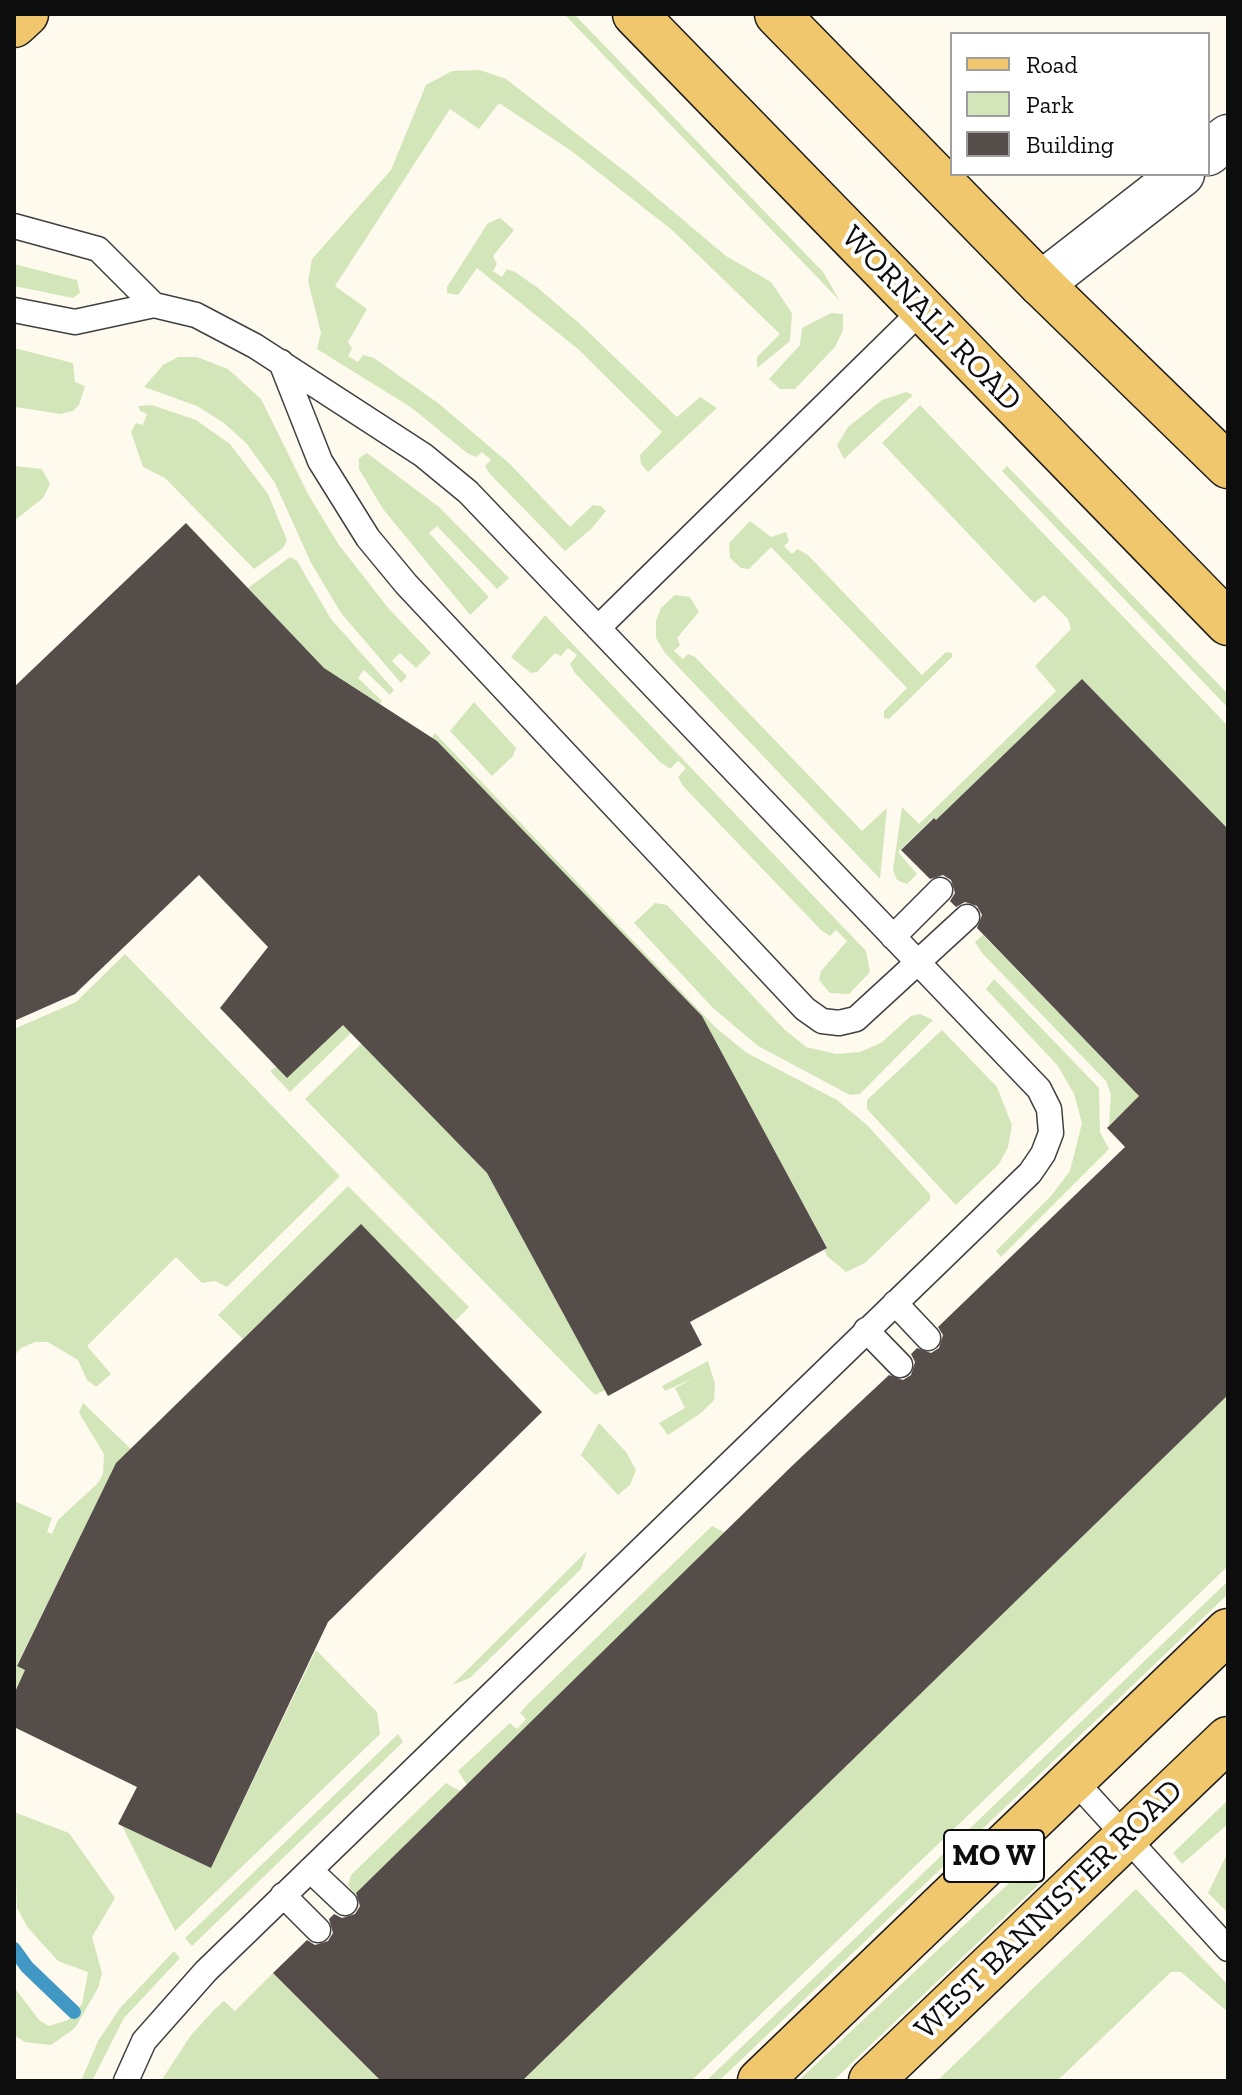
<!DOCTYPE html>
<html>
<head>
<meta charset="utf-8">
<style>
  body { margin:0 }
  #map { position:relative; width:1242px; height:2095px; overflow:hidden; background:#fefaee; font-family:"Zilla Slab",serif }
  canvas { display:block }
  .frame { position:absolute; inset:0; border:16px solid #0d0d0d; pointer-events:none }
  .legend { position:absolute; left:950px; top:32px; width:260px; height:144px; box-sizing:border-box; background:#fff; border:2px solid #9e9e9e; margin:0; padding:10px 14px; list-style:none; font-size:24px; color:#0d0d0d }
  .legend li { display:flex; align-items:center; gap:16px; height:40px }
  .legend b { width:40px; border:2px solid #9e9e9e }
</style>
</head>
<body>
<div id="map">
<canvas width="1242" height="2095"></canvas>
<div class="frame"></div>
<ul class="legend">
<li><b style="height:10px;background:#f0c76c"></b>Road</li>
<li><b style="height:22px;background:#d3e6ba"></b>Park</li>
<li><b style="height:22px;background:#554d4a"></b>Building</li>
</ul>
</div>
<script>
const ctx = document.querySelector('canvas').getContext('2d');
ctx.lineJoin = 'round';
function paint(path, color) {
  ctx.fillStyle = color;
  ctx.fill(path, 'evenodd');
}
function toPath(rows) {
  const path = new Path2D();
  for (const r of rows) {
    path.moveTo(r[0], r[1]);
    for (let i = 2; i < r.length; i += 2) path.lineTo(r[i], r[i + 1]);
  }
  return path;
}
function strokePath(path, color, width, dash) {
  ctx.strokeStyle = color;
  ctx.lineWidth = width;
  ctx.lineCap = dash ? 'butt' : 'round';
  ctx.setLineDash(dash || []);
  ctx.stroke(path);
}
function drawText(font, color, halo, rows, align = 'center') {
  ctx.font = font + ' "Zilla Slab",serif';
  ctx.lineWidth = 8;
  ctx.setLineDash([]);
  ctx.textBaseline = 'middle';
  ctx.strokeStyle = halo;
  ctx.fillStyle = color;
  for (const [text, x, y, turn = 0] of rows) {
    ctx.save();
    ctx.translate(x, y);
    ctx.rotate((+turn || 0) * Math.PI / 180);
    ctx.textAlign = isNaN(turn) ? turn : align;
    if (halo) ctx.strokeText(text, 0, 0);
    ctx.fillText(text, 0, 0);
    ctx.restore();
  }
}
paint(toPath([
  [564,14,574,14,823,272,840,301],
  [480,70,506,79,631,176,726,256,771,282,792,313,790,341,757,368,757,357,780,334,672,230,570,150,499,103,479,129,450,109,335,286,367,309,348,342,352,349,348,356,358,362,363,355,374,358,438,403,510,464,570,527,593,505,601,506,606,511,592,528,565,551,490,474,485,466,491,460,482,452,476,457,467,453,412,408,317,349,321,333,308,281,312,259,391,170,426,85,452,71],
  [500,218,514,230,493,256,497,264,493,271,502,277,507,269,515,272,538,288,580,324,677,417,700,397,717,408,648,472,641,464,640,455,662,432,578,349,477,268,458,295,447,293,447,287,488,223],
  [14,264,77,280,80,293,73,298,14,286],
  [831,313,843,314,843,330,835,347,795,389,780,389,769,379,800,345,802,328],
  [14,348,73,363,75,382,85,386,79,405,73,411,60,414,16,407],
  [178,357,197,357,228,369,261,399,309,496,339,545,389,609,431,653,416,668,400,653,392,661,407,676,401,683,341,613,311,563,275,483,247,444,224,423,197,406,144,387,163,365],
  [906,392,913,395,844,459,837,445,848,427,882,400],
  [152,405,196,420,230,444,268,494,287,540,283,548,254,569,165,478,143,467,131,432,136,423,143,425,147,414,140,411,138,406],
  [920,405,1228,726,1228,829,1082,679,936,820,933,818,898,852,917,874,907,884,897,880,893,870,902,807,919,824,1056,691,1035,666,1071,629,1068,619,1044,595,1034,603,882,443],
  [367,453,439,507,509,578,497,589,437,526,429,533,489,597,470,615,383,509,359,469,359,458],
  [14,466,42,469,50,484,43,498,14,521],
  [1007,466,1228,694,1228,708,1002,471],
  [750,521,771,537,786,532,789,541,784,546,792,554,797,549,808,555,922,675,946,652,952,653,952,657,889,719,884,718,884,711,907,688,771,547,749,569,741,568,730,558,729,543],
  [290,557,297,561,331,619,394,690,390,695,364,670,358,678,382,701,380,704,324,668,248,588],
  [675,595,690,597,699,612,677,638,680,645,674,651,683,659,688,654,695,657,862,831,887,808,880,879,665,653,656,638,656,621,661,608],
  [545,615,866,951,870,972,849,994,830,993,819,980,821,971,847,941,836,930,830,936,821,930,683,786,678,777,686,768,678,761,670,769,660,762,575,673,570,664,577,655,568,648,561,656,555,653,537,672,531,673,511,657],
  [474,702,516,748,513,756,492,776,450,731],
  [435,733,715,1027,747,1053,837,1100,867,1125,930,1194,930,1200,865,1263,846,1272,827,1256,824,1249,827,1247,701,1016,432,738],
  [655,903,667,905,784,1029,806,1047,836,1054,860,1052,881,1043,911,1016,920,1014,933,1020,860,1094,850,1095,758,1046,713,1008,634,923],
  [983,935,1139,1096,1109,1125,1111,1094,1106,1081,982,953,975,942],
  [125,954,340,1176,227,1287,215,1281,202,1283,176,1257,87,1346,111,1374,96,1387,87,1380,78,1360,48,1342,35,1342,21,1348,14,1356,14,1029,76,1002],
  [994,979,1099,1088,1100,1132,1109,1149,1001,1257,996,1251,1051,1196,1070,1171,1082,1123,1074,1094,1058,1066,986,989],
  [343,1025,351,1033,290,1092,270,1071],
  [942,1030,997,1087,1012,1125,1008,1147,999,1164,956,1205,867,1109,867,1100],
  [362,1043,487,1173,605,1390,595,1395,305,1099],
  [348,1186,469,1307,455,1321,361,1225,243,1339,218,1315],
  [708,1361,715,1384,714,1400,701,1413,668,1435,659,1423,685,1408,675,1388,693,1378,665,1391,662,1386],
  [1228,1395,1228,1566,691,2081,522,2081],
  [83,1403,131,1449,116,1464,17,1665,25,1670,14,1694,14,1501,52,1518,47,1532,52,1534,58,1520,98,1483,103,1474,104,1454,79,1413],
  [599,1423,626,1452,636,1470,630,1485,618,1495,581,1455],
  [712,1526,726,1533,467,1785,458,1771,510,1723,517,1729,526,1719,520,1713,528,1704],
  [587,1551,581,1569,470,1678,452,1685],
  [1228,1581,1228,1594,719,2081,706,2081],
  [316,1650,377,1712,380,1734,175,1931,122,1826,211,1868],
  [398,1734,403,1742,192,1946,185,1938],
  [446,1783,460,1791,355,1894,348,1885,351,1875],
  [1228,1800,1228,1824,1182,1864,1173,1853],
  [14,1812,69,1833,115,1898,92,1937,102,1973,98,1988,75,2028,51,2045,25,2042,14,2035,14,1987,39,2020,49,2026,68,2020,82,2004,88,1972,58,1961,28,1928,17,1908],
  [1228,1852,1228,1913,1208,1893],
  [1023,1870,1038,1885,833,2081,798,2081],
  [1136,1889,1228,1985,1228,2012,1181,1972,1171,1972,1057,2081,937,2081],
  [174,1951,180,1958,124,2018,92,2081,81,2081,98,2041,120,2008],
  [273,1973,381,2081,161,2081,191,2035,215,2009,224,2001,235,2011]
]), '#d3e6ba');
strokePath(toPath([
  [14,1949,27,1967,74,2012]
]), '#4198c4', 14);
paint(toPath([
  [186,523,324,668,437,741,702,1016,827,1248,690,1322,702,1345,608,1396,487,1173,343,1025,287,1078,220,1008,268,947,199,875,75,994,14,1021,14,687],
  [1082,679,1228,829,1228,1395,522,2081,381,2081,273,1973,307,1940,315,1945,328,1941,333,1933,329,1919,334,1914,342,1918,355,1914,360,1906,356,1893,794,1464,889,1375,903,1380,911,1375,915,1362,911,1354,917,1348,931,1353,939,1348,943,1335,938,1327,1125,1147,1107,1128,1139,1096,977,928,982,915,977,906,965,902,956,907,950,901,955,893,951,880,943,875,930,879,901,850,934,818,936,820],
  [361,1224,542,1412,328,1622,211,1868,118,1824,137,1787,14,1727,14,1694,25,1670,17,1666,116,1463]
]), '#554d4a');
const lane = toPath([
  [14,226,98,249,154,305],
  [14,310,75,322,154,305,196,315,255,346,423,455,468,492,1039,1089,1049,1109,1051,1133,1043,1154,1030,1173,206,1971,144,2041,126,2081],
  [281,362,320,461,368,538,406,584,805,1009,822,1021,839,1023,856,1019,967,917],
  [598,628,922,310],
  [893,937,940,890],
  [895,1303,928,1338],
  [866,1330,900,1365],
  [1073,1779,1228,1949],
  [310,1870,345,1903],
  [283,1895,318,1930]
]);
const street = toPath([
  [1208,153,1228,137],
  [1041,284,1182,174]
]);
const primary = toPath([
  [635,14,1228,623],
  [777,14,1041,284,1228,466],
  [14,25,26,14],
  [760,2081,1228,1631],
  [871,2081,1228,1739]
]);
strokePath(lane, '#404040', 27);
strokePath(street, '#404040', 47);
strokePath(primary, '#1e1e1e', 47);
strokePath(lane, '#fff', 24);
strokePath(street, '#fff', 44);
strokePath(primary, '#f0c76c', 44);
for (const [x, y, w] of [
  [994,1856,100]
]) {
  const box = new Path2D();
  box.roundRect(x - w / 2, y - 26, w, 52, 6);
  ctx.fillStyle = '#fff';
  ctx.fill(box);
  strokePath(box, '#0d0d0d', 2);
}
drawText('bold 30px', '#0d0d0d', null, [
  ["MO W",994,1856]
]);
drawText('32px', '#0d0d0d', '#fff', [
  ["WORNALL ROAD",931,319,46],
  ["WEST BANNISTER ROAD",1049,1910,-44]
]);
</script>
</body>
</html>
